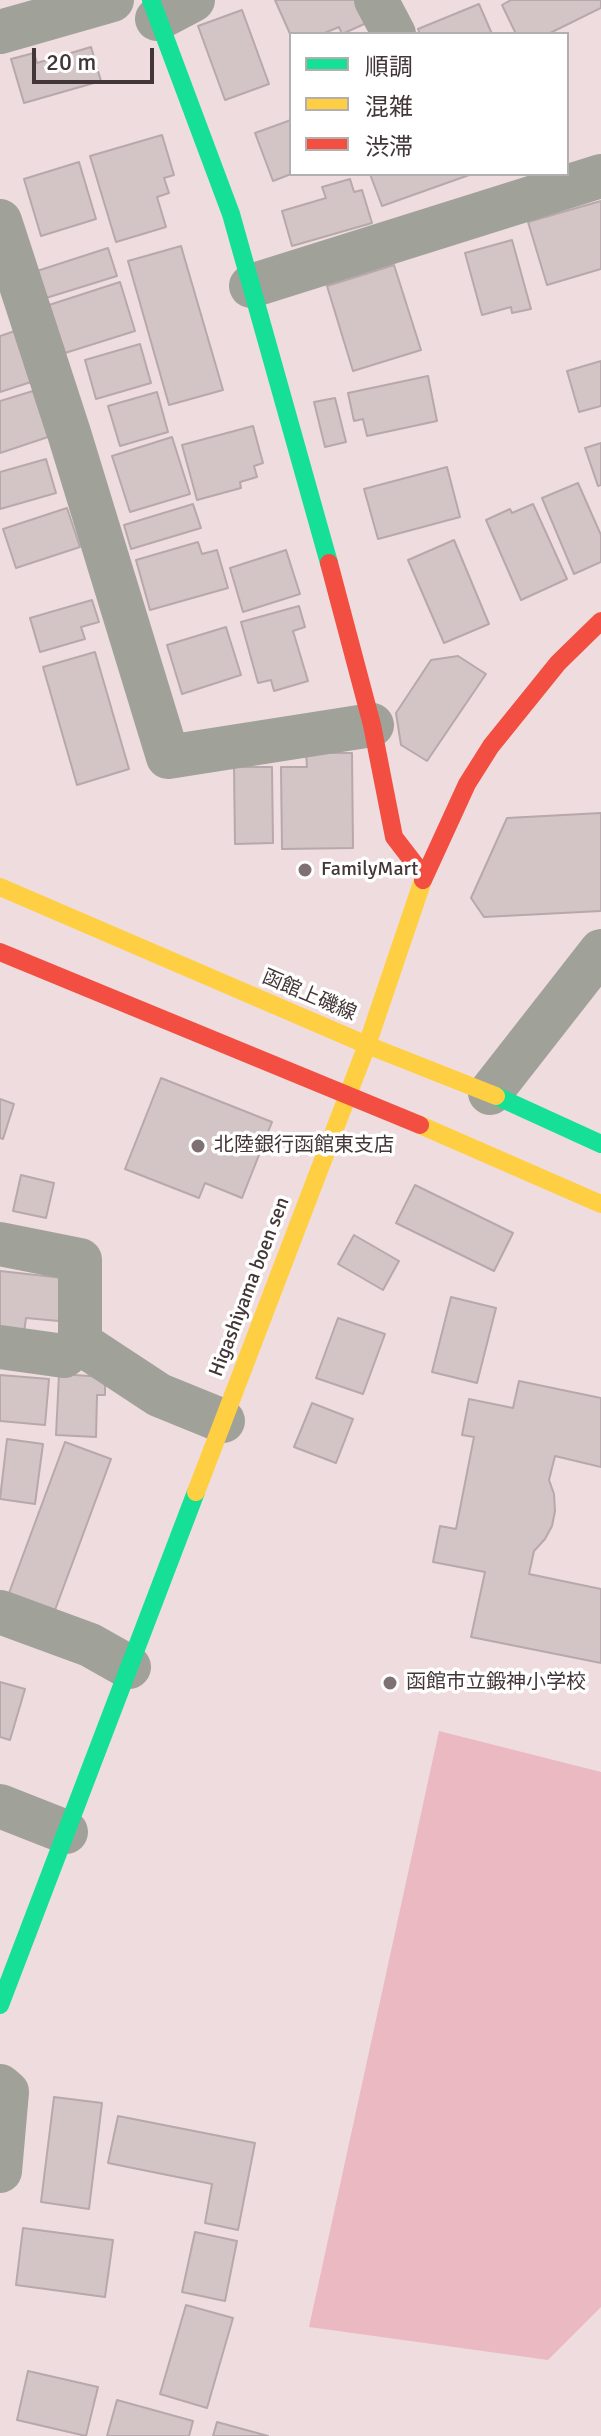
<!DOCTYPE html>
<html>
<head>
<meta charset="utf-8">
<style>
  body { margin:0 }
  #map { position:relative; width:601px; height:2436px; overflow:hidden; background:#efdcdf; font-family:Signika,"Noto Sans JP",sans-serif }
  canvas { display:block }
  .legend { position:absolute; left:289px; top:32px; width:280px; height:144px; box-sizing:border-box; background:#fff; border:2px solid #b4afaf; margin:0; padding:10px 14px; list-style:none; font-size:24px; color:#433638 }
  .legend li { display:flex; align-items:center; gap:16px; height:40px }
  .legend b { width:40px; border:2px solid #b4afaf }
  .scale { position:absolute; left:32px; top:48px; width:122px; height:36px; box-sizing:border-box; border:4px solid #433638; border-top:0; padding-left:10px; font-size:24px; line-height:28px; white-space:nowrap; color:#433638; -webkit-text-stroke:6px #fff; paint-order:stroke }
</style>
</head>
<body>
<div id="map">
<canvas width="601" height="2436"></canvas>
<ul class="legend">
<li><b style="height:10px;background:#16e098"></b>順調</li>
<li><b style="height:10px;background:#ffcf43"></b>混雑</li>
<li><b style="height:10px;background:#f24e42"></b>渋滞</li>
</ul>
<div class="scale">20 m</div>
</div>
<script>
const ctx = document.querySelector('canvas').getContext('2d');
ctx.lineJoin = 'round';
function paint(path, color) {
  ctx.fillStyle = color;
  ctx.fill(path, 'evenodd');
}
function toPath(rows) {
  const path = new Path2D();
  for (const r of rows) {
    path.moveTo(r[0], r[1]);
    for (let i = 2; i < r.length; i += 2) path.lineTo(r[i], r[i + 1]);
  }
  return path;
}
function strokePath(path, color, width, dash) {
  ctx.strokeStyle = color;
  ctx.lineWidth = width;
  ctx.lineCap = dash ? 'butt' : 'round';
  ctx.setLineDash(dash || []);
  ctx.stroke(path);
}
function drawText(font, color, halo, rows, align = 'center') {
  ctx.font = font + ' Signika,"Noto Sans JP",sans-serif';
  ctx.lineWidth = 7;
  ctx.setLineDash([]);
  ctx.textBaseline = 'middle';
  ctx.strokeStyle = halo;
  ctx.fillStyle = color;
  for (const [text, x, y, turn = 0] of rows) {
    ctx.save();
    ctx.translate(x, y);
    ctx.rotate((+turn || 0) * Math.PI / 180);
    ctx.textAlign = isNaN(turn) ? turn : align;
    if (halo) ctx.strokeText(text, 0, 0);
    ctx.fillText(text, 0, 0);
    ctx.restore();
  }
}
paint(toPath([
  [439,1731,601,1772,601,2307,548,2360,309,2327]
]), '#eab9c1');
const building = toPath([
  [275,0,362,0,371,21,342,34,339,27,322,34,291,36,275,0],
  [511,0,601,0,601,8,548,34,516,34,502,5,511,0],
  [479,4,492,34,420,34,418,29,479,4],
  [242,10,269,84,225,100,198,26,242,10],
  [91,47,101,81,24,103,11,59,34,53,37,63,91,47],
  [291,120,291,174,273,181,255,133,291,120],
  [162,135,174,175,164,178,169,193,157,197,166,227,116,242,90,156,162,135],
  [79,162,96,219,41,236,24,179,79,162],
  [370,174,472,174,382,206,370,174],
  [350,179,354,192,362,190,372,223,292,246,282,211,326,198,322,187,350,179],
  [601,201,601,269,547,285,528,222,601,201],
  [512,240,531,309,512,313,511,307,482,315,465,253,512,240],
  [181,246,223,390,169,405,128,261,181,246],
  [108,248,117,276,46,298,37,271,108,248],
  [394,265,421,350,353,371,327,286,394,265],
  [120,282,135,331,65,353,49,305,120,282],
  [15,331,31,382,0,392,0,336,15,331],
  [140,344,151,383,96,399,85,360,140,344],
  [601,361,601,406,579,412,567,371,601,361],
  [428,376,437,421,367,436,363,419,354,421,348,393,428,376],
  [33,391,48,437,0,453,0,401,33,391],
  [157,392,168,432,120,446,108,406,157,392],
  [335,398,346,442,325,447,314,402,335,398],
  [253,426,263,463,254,466,257,477,240,482,241,488,197,500,182,445,253,426],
  [172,437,190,494,130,512,112,456,172,437],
  [601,443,601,485,598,486,585,448,601,443],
  [46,459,56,493,0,509,0,472,46,459],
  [447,467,460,517,378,539,364,489,447,467],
  [578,483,601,535,601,562,574,574,542,498,578,483],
  [193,504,201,528,131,549,124,525,193,504],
  [533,504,567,579,521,600,486,520,510,509,512,513,533,504],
  [67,508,80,547,16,568,3,529,67,508],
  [454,540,489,624,444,643,408,560,454,540],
  [198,542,202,554,217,550,228,588,150,610,136,560,198,542],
  [286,550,300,594,243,612,230,568,286,550],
  [92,600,99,622,81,627,85,639,40,652,30,618,92,600],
  [299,606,305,627,293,631,308,681,274,691,271,680,258,683,241,622,299,606],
  [226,627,241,675,182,694,167,645,226,627],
  [95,652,129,769,77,785,43,667,95,652],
  [458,656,486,674,427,761,401,745,396,713,431,660,458,656],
  [306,753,352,753,353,848,282,849,281,767,307,767,306,753],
  [234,767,272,767,273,843,235,844,234,767],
  [601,813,601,911,484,917,471,898,507,818,601,813],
  [161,1078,272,1122,242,1198,205,1183,199,1198,125,1169,161,1078],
  [0,1099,14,1104,3,1139,0,1138,0,1099],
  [21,1175,54,1183,46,1218,13,1211,21,1175],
  [415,1185,513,1233,494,1271,396,1223,415,1185],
  [354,1235,399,1261,383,1290,338,1264,354,1235],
  [0,1271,63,1278,59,1321,26,1318,24,1333,0,1331,0,1271],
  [451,1297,496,1308,477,1383,432,1372,451,1297],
  [338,1318,385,1334,363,1394,316,1378,338,1318],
  [59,1374,105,1377,105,1395,97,1395,96,1437,56,1435,59,1374],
  [0,1375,49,1379,45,1425,0,1421,0,1375],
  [519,1381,601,1398,601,1467,555,1456,549,1480,554,1494,555,1511,552,1526,545,1539,534,1551,529,1574,601,1589,601,1663,471,1637,485,1572,433,1562,440,1526,456,1529,474,1437,462,1435,469,1399,513,1408,519,1381],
  [312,1403,353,1419,336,1463,294,1447,312,1403],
  [7,1439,43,1444,35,1504,0,1499,7,1439],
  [65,1442,111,1459,55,1610,9,1593,65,1442],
  [0,1682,25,1689,10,1740,0,1737,0,1682],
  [54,2097,102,2103,89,2209,41,2202,54,2097],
  [118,2116,255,2143,238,2230,205,2223,212,2184,108,2163,118,2116],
  [23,2228,113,2240,105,2297,16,2285,23,2228],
  [195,2232,237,2241,225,2301,182,2292,195,2232],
  [186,2305,233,2318,207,2408,160,2394,186,2305],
  [28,2371,98,2387,86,2436,17,2420,28,2371],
  [117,2400,193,2421,189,2436,107,2436,117,2400],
  [217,2422,268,2436,213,2436,217,2422]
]);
paint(building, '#d3c4c6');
strokePath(building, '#b7a8ab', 2);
strokePath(toPath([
  [376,0,394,34],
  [157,19,193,0],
  [0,32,112,0],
  [0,221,69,433,168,757,372,725],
  [251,286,601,176],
  [490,1093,601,951],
  [0,1244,80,1260,80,1343,64,1356,0,1347],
  [80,1343,159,1395,223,1421],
  [0,1612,90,1645,129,1667],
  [0,1806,66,1832],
  [0,2086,7,2092,0,2171]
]), '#a0a198', 44);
strokePath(toPath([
  [151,0,231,214,329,563],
  [496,1096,601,1144],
  [0,2005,196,1492]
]), '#16e098', 18);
strokePath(toPath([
  [0,887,367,1045,496,1096],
  [420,1125,601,1204],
  [196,1492,367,1045,423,880]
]), '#ffcf43', 18);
strokePath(toPath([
  [329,563,372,725,394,837,424,876],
  [423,880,467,784,491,746,558,663,601,621],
  [0,952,420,1125]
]), '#f24e42', 18);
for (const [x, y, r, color] of [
  [305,870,8,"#7f7072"],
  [198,1146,8,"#7f7072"],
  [390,1683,8,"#7f7072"]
]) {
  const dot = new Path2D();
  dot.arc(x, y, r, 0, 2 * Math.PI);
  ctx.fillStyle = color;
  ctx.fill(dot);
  strokePath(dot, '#fff', 3);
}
drawText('20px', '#433638', '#fff', [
  ["FamilyMart",321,870],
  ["北陸銀行函館東支店",214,1146],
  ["函館市立鍛神小学校",406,1683]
], 'left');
drawText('20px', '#433638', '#fff', [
  ["函館上磯線",309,996,23],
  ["Higashiyama boen sen",250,1287,-69]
]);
</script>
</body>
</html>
